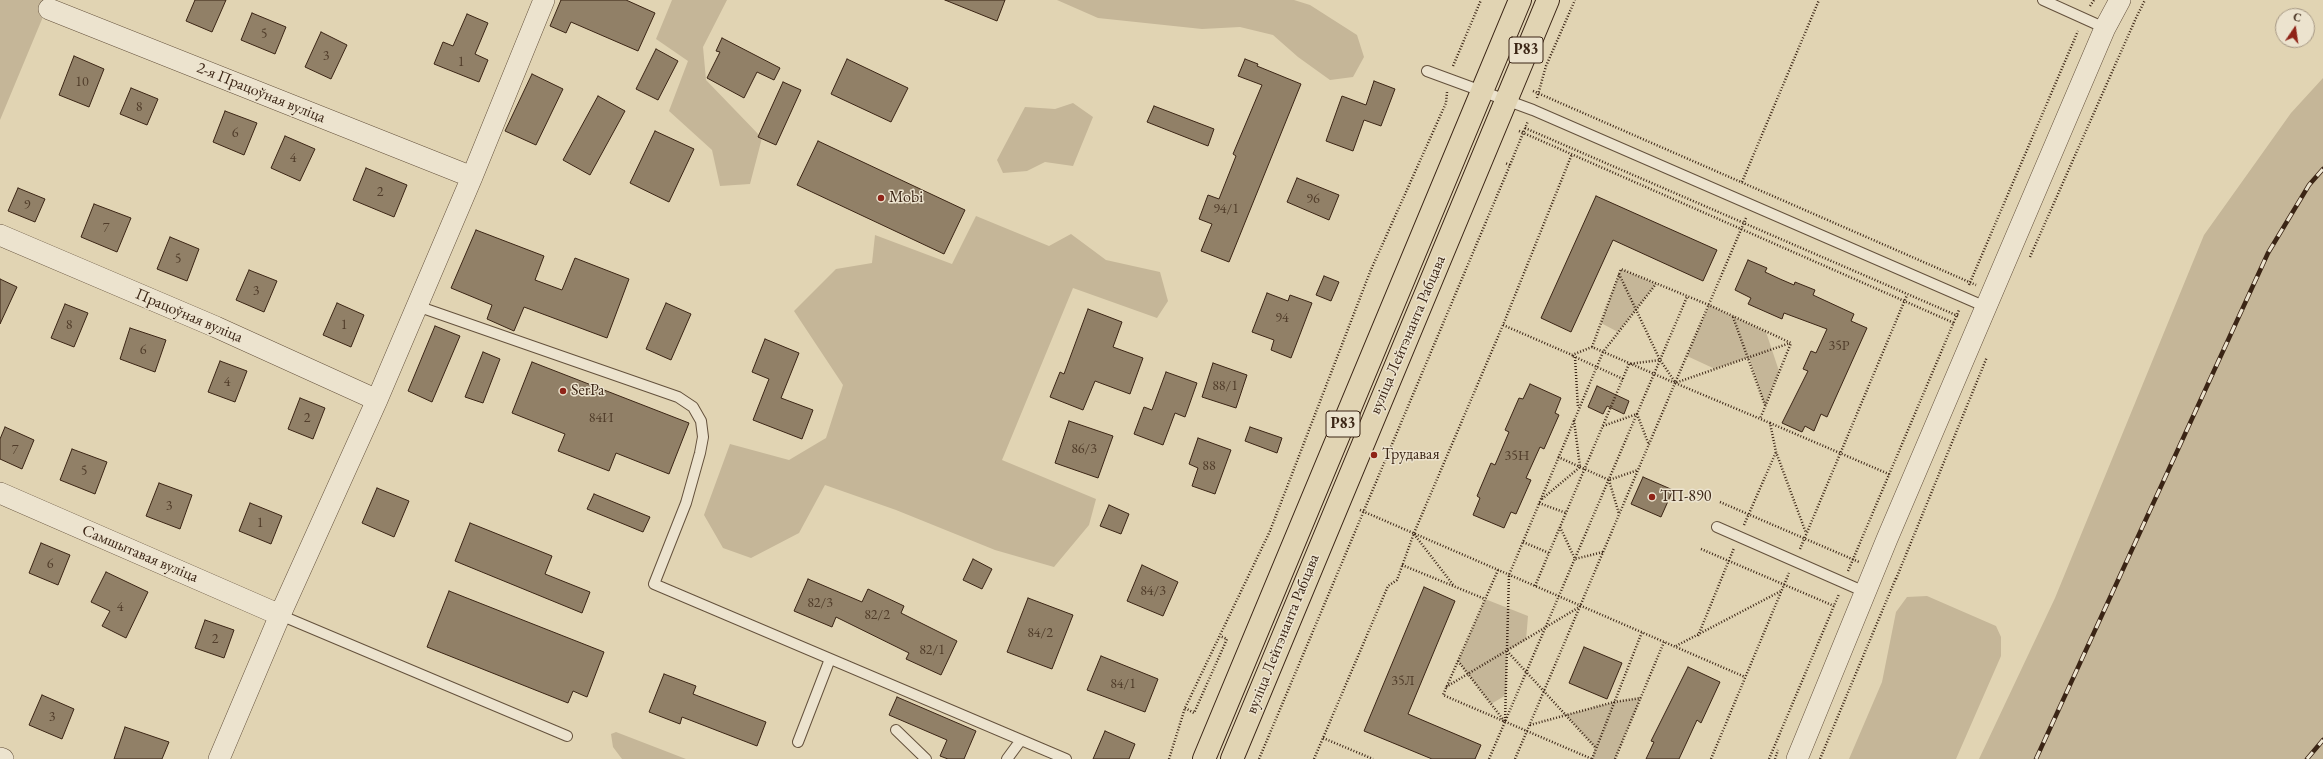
<!DOCTYPE html>
<html>
<head>
<meta charset="utf-8">
<style>
  body { margin:0 }
  #map { position:relative; width:2323px; height:759px; overflow:hidden; background:#e1d4b3; font-family:"EB Garamond",serif }
  canvas { display:block }
  .north { position:absolute; left:2275px; top:8px; width:40px; height:40px; box-sizing:border-box; background:#ece3ce; border:1px solid #a59784; border-radius:50%; rotate:13deg; font-size:11px; font-weight:700; line-height:16px; text-align:center; color:#3b2515 }
  .north::after { content:''; display:block; margin:auto; width:14px; height:18px; background:#8f2418; clip-path:polygon(50% 0,100% 100%,50% 72%,0 100%) }
</style>
</head>
<body>
<div id="map">
<canvas width="2323" height="759"></canvas>
<div class="north">С</div>
</div>
<script>
const ctx = document.querySelector('canvas').getContext('2d');
ctx.lineJoin = 'round';
function paint(path, color) {
  ctx.fillStyle = color;
  ctx.fill(path, 'evenodd');
}
function toPath(rows) {
  const path = new Path2D();
  for (const r of rows) {
    path.moveTo(r[0], r[1]);
    for (let i = 2; i < r.length; i += 2) path.lineTo(r[i], r[i + 1]);
  }
  return path;
}
function strokePath(path, color, width, dash) {
  ctx.strokeStyle = color;
  ctx.lineWidth = width;
  ctx.lineCap = dash ? 'butt' : 'round';
  ctx.setLineDash(dash || []);
  ctx.stroke(path);
}
function drawText(font, color, halo, rows, align = 'center') {
  ctx.font = font + ' "EB Garamond",serif';
  ctx.lineWidth = 3;
  ctx.setLineDash([]);
  ctx.textBaseline = 'middle';
  ctx.strokeStyle = halo;
  ctx.fillStyle = color;
  for (const [text, x, y, turn = 0] of rows) {
    ctx.save();
    ctx.translate(x, y);
    ctx.rotate((+turn || 0) * Math.PI / 180);
    ctx.textAlign = isNaN(turn) ? turn : align;
    if (halo) ctx.strokeText(text, 0, 0);
    ctx.fillText(text, 0, 0);
    ctx.restore();
  }
}
paint(toPath([
  [0,0,50,0,0,120],
  [672,0,727,0,703,47,706,80,762,138,750,184,720,186,712,150,669,111,688,61,656,39],
  [1057,0,1294,0,1310,5,1357,35,1364,57,1353,77,1330,80,1298,57,1273,35,1240,27,1202,29,1098,18],
  [2323,78,2323,759,1979,759,2055,598,2204,235,2291,113],
  [1073,103,1093,117,1073,166,1045,162,1027,171,1003,173,997,160,1025,107,1055,109],
  [976,216,1049,246,1071,234,1106,260,1160,272,1168,301,1157,318,1073,288,1002,460,1096,499,1089,525,1054,567,995,550,896,510,825,485,799,533,751,558,723,548,704,515,730,444,789,460,826,438,843,385,794,311,836,269,872,263,875,235,952,264],
  [1621,269,1656,284,1618,332,1601,323],
  [1709,305,1766,332,1779,371,1765,406,1749,357,1715,369,1687,356],
  [1927,596,1996,626,2001,637,2001,656,1956,759,1849,759,1882,682,1896,612,1907,597],
  [1485,599,1528,616,1526,640,1507,651,1506,695,1491,704,1458,661],
  [1641,698,1615,759,1592,759,1595,747,1566,715,1614,702],
  [616,732,686,759,622,759,613,747,611,734]
]), '#c5b698');
const building = toPath([
  [195,0,226,0,212,32,186,21,195,0],
  [561,0,626,0,655,13,638,51,571,22,566,33,550,26,561,0],
  [945,0,1005,0,997,21,945,0],
  [252,13,286,27,275,54,241,40,252,13],
  [467,14,488,23,475,54,488,60,479,82,434,64,443,42,453,46,467,14],
  [321,32,347,45,331,79,305,67,321,32],
  [722,38,780,68,774,80,757,72,744,98,707,78,720,52,716,51,722,38],
  [656,49,678,61,658,100,636,89,656,49],
  [74,56,104,69,89,107,59,95,74,56],
  [847,59,908,88,891,122,831,94,847,59],
  [1245,59,1258,64,1257,66,1301,84,1229,262,1201,251,1212,224,1199,219,1208,195,1219,199,1236,156,1233,154,1262,85,1238,76,1245,59],
  [532,74,563,89,536,145,505,131,532,74],
  [1374,81,1395,89,1381,126,1364,120,1353,151,1326,141,1342,96,1366,105,1374,81],
  [783,82,801,90,776,145,758,137,783,82],
  [131,88,158,99,147,125,120,114,131,88],
  [598,96,625,111,590,175,563,160,598,96],
  [1154,106,1214,129,1208,146,1147,122,1154,106],
  [225,111,257,123,244,155,213,142,225,111],
  [655,131,694,149,669,202,630,183,655,131],
  [285,136,315,149,300,181,271,168,285,136],
  [818,141,965,210,944,254,797,185,818,141],
  [366,168,407,185,394,217,353,200,366,168],
  [1297,178,1339,195,1329,220,1287,202,1297,178],
  [18,188,45,199,35,222,8,211,18,188],
  [1596,196,1717,250,1703,281,1613,240,1571,332,1541,318,1596,196],
  [94,204,131,218,117,252,81,237,94,204],
  [476,230,544,256,535,280,562,290,575,258,629,279,607,338,524,307,514,331,487,319,492,305,451,288,476,230],
  [170,237,199,249,187,281,157,269,170,237],
  [1748,260,1767,268,1765,272,1780,279,1794,285,1795,282,1815,290,1813,295,1854,314,1851,321,1867,328,1827,417,1821,414,1814,431,1805,426,1802,432,1782,423,1808,371,1803,369,1811,351,1816,353,1827,329,1784,313,1782,319,1748,304,1751,298,1735,290,1748,260],
  [249,270,277,281,264,312,236,300,249,270],
  [1324,276,1339,282,1331,301,1316,295,1324,276],
  [0,279,17,287,0,324,0,279],
  [1267,293,1288,301,1290,295,1312,303,1291,358,1271,350,1274,340,1252,332,1267,293],
  [337,303,364,315,351,347,323,335,337,303],
  [666,303,691,314,671,360,646,349,666,303],
  [65,304,88,313,74,347,51,338,65,304],
  [1088,309,1122,322,1113,347,1143,358,1130,394,1095,381,1083,410,1050,397,1060,372,1064,374,1088,309],
  [435,326,460,336,432,402,408,391,435,326],
  [130,328,166,340,155,372,120,359,130,328],
  [765,339,799,353,781,398,813,410,802,439,753,420,769,379,752,372,765,339],
  [483,352,500,359,483,403,465,397,483,352],
  [220,361,247,371,235,402,208,392,220,361],
  [532,362,689,423,669,474,616,453,609,471,558,451,565,434,512,413,532,362],
  [1213,363,1247,375,1236,408,1202,397,1213,363],
  [1166,372,1197,383,1185,417,1175,413,1163,445,1134,434,1144,407,1152,410,1166,372],
  [1530,384,1561,398,1555,413,1559,415,1544,449,1540,447,1526,478,1531,480,1516,514,1511,512,1504,528,1473,515,1480,498,1477,496,1491,463,1495,465,1509,432,1505,430,1519,398,1523,399,1530,384],
  [1597,386,1629,401,1624,414,1607,406,1603,414,1588,407,1597,386],
  [300,398,325,408,313,439,288,429,300,398],
  [1069,421,1113,436,1098,478,1055,463,1069,421],
  [5,427,34,440,22,469,0,459,0,439,5,427],
  [1250,427,1282,438,1277,453,1245,441,1250,427],
  [1198,438,1231,450,1215,494,1192,486,1198,468,1189,464,1198,438],
  [72,449,107,462,95,494,60,480,72,449],
  [1643,477,1673,490,1661,517,1631,504,1643,477],
  [159,483,192,495,180,529,146,516,159,483],
  [377,488,409,501,394,537,362,523,377,488],
  [594,494,650,517,643,532,587,509,594,494],
  [250,503,282,516,271,544,239,531,250,503],
  [1109,505,1129,514,1121,534,1100,526,1109,505],
  [470,523,552,556,545,574,590,592,582,613,455,561,470,523],
  [41,543,70,555,58,585,29,573,41,543],
  [973,559,992,569,982,589,963,580,973,559],
  [1142,565,1178,582,1163,616,1127,601,1142,565],
  [106,572,148,592,126,638,102,626,110,611,91,602,106,572],
  [808,579,862,602,868,589,904,606,901,613,957,641,941,675,906,659,909,653,836,617,832,627,794,611,808,579],
  [1424,587,1455,601,1408,714,1481,745,1475,759,1432,759,1364,731,1424,587],
  [449,591,604,652,587,697,573,691,568,703,427,647,449,591],
  [1028,598,1073,615,1052,669,1007,652,1028,598],
  [205,620,234,630,224,658,195,648,205,620],
  [1584,647,1622,663,1607,699,1569,683,1584,647],
  [1101,656,1158,679,1145,712,1087,690,1101,656],
  [1688,667,1720,682,1701,723,1697,720,1679,759,1646,759,1654,742,1651,741,1688,667],
  [664,674,696,686,693,694,766,722,757,746,682,717,680,724,649,712,664,674],
  [42,695,74,709,62,739,29,725,42,695],
  [897,697,976,731,964,759,948,759,940,756,947,740,889,715,897,697],
  [125,727,169,742,162,759,114,759,125,727],
  [1105,731,1135,744,1129,759,1093,759,1105,731]
]);
paint(building, '#918067');
strokePath(building, '#3b2515', 1);
const service = toPath([
  [2043,0,2105,28],
  [1427,71,1533,110,1986,307],
  [417,306,678,397,693,407,701,421,703,437,700,453,686,503,654,584,1066,759],
  [1717,527,1865,592],
  [280,615,567,736],
  [896,730,926,759],
  [798,742,830,659],
  [1007,759,1021,740]
]);
const minor = toPath([
  [49,9,472,177],
  [0,235,216,327,377,400],
  [0,493,280,615],
  [0,758,3,759],
  [219,759,280,615,377,400,472,177,544,0],
  [1797,759,1887,539,2105,28,2120,0]
]);
const trunk = toPath([
  [1204,759,1520,0],
  [1232,759,1548,0]
]);
strokePath(service, '#64513c', 12);
strokePath(minor, '#64513c', 22);
strokePath(trunk, '#3b2515', 24);
strokePath(toPath([
  [2090,6,2094,0],
  [1453,66,1481,0],
  [1533,91,1976,285],
  [1537,98,1546,66,1575,0],
  [1525,128,1958,316],
  [1519,131,1954,323],
  [1510,165,1528,121],
  [1742,182,1819,0],
  [1746,218,1675,383,1770,423,1776,452,1806,533],
  [2030,257,2136,18,2145,0],
  [1619,274,1660,360,1675,382],
  [1969,285,2078,31],
  [1733,317,1765,405],
  [1503,325,1572,355,1592,347,1675,383,1790,343],
  [1592,347,1621,269,1709,305,1791,343,1760,419],
  [1573,356,1623,379],
  [1575,357,1578,408],
  [1770,423,1891,475],
  [1603,426,1637,414,1649,445],
  [1558,457,1609,480,1638,470],
  [1609,480,1619,514],
  [1542,499,1580,467,1574,420],
  [1720,502,1859,562],
  [1539,503,1566,513],
  [1360,510,1745,677],
  [1744,525,1776,452],
  [1560,527,1575,559,1603,552],
  [1414,534,1454,586],
  [1523,542,1549,553],
  [1701,549,1834,606],
  [1800,549,1907,295],
  [1402,565,1485,599],
  [1498,570,1443,695,1592,759],
  [1848,571,1959,310],
  [1896,579,1987,357],
  [1535,586,1629,364,1660,360],
  [1698,636,1734,548],
  [1676,646,1781,591],
  [1507,651,1595,747],
  [1458,661,1505,722,1509,575,1603,352,1656,284],
  [1446,687,1581,606],
  [1185,708,1194,713,1227,639,1220,636],
  [1530,725,1614,702,1641,698],
  [1323,738,1373,759],
  [1169,759,1185,708,1270,531,1370,272,1446,103,1447,92],
  [1259,759,1510,165,1505,163],
  [1314,759,1388,586,1397,580,1414,533,1503,325,1572,154],
  [1489,759,1687,297],
  [1515,759,1675,383],
  [1592,759,1642,632],
  [1615,759,1664,642],
  [1711,759,1789,573],
  [1769,759,1839,594],
  [1775,759,1778,750],
  [1820,759,1896,578]
]), '#3b2515', 2.5, [1, 2]);
strokePath(service, '#ece3ce', 10);
strokePath(minor, '#ece3ce', 21);
strokePath(trunk, '#e1d4b3', 22);
const rail = toPath([
  [2036,759,2268,253,2309,185,2323,169],
  [2307,759,2323,740]
]);
strokePath(rail, '#3b2515', 4.5);
strokePath(rail, '#ece3ce', 3, [9]);
for (const [x, y, r, color] of [
  [881,198,4,"#8f2418"],
  [563,391,4,"#8f2418"],
  [1374,455,4,"#8f2418"],
  [1652,497,4,"#8f2418"]
]) {
  const dot = new Path2D();
  dot.arc(x, y, r, 0, 2 * Math.PI);
  ctx.fillStyle = color;
  ctx.fill(dot);
  strokePath(dot, '#ece3ce', 1.5);
}
drawText('14px', '#503c2a', null, [
  ["5",264,34],
  ["3",326,56],
  ["1",461,62],
  ["10",82,82],
  ["8",139,107],
  ["6",235,133],
  ["4",293,158],
  ["2",380,192],
  ["96",1313,199],
  ["9",27,205],
  ["94/1",1226,209],
  ["7",106,228],
  ["5",178,259],
  ["3",256,291],
  ["94",1282,318],
  ["8",69,325],
  ["1",344,325],
  ["35Р",1839,346],
  ["6",143,350],
  ["4",227,382],
  ["88/1",1225,386],
  ["2",307,418],
  ["84И",601,418],
  ["86/3",1084,449],
  ["7",15,450],
  ["35Н",1517,456],
  ["88",1209,466],
  ["5",84,471],
  ["3",169,506],
  ["1",260,523],
  ["6",50,564],
  ["84/3",1153,591],
  ["82/3",820,603],
  ["4",120,607],
  ["82/2",877,615],
  ["84/2",1040,633],
  ["2",215,639],
  ["82/1",932,650],
  ["35Л",1403,681],
  ["84/1",1123,684],
  ["3",52,717]
]);
for (const [x, y, w] of [
  [1526,50,34],
  [1343,424,34]
]) {
  const box = new Path2D();
  box.roundRect(x - w / 2, y - 13, w, 26, 3);
  ctx.fillStyle = '#ece3ce';
  ctx.fill(box);
  strokePath(box, '#3b2515', 1);
}
drawText('bold 15px', '#3b2515', null, [
  ["Р83",1526,50],
  ["Р83",1343,424]
]);
drawText('16px', '#3b2515', '#ece3ce', [
  ["2-я Працоўная вуліца",261,93,22],
  ["Працоўная вуліца",189,316,23],
  ["вуліца Лейтэнанта Рабцава",1408,335,-67],
  ["Самшытавая вуліца",140,554,23],
  ["вуліца Лейтэнанта Рабцава",1283,634,-68]
]);
drawText('16px', '#3b2515', '#ece3ce', [
  ["Mobi",889,198],
  ["SerPa",571,391],
  ["Трудавая",1382,455],
  ["ТП-890",1660,497]
], 'left');
</script>
</body>
</html>
